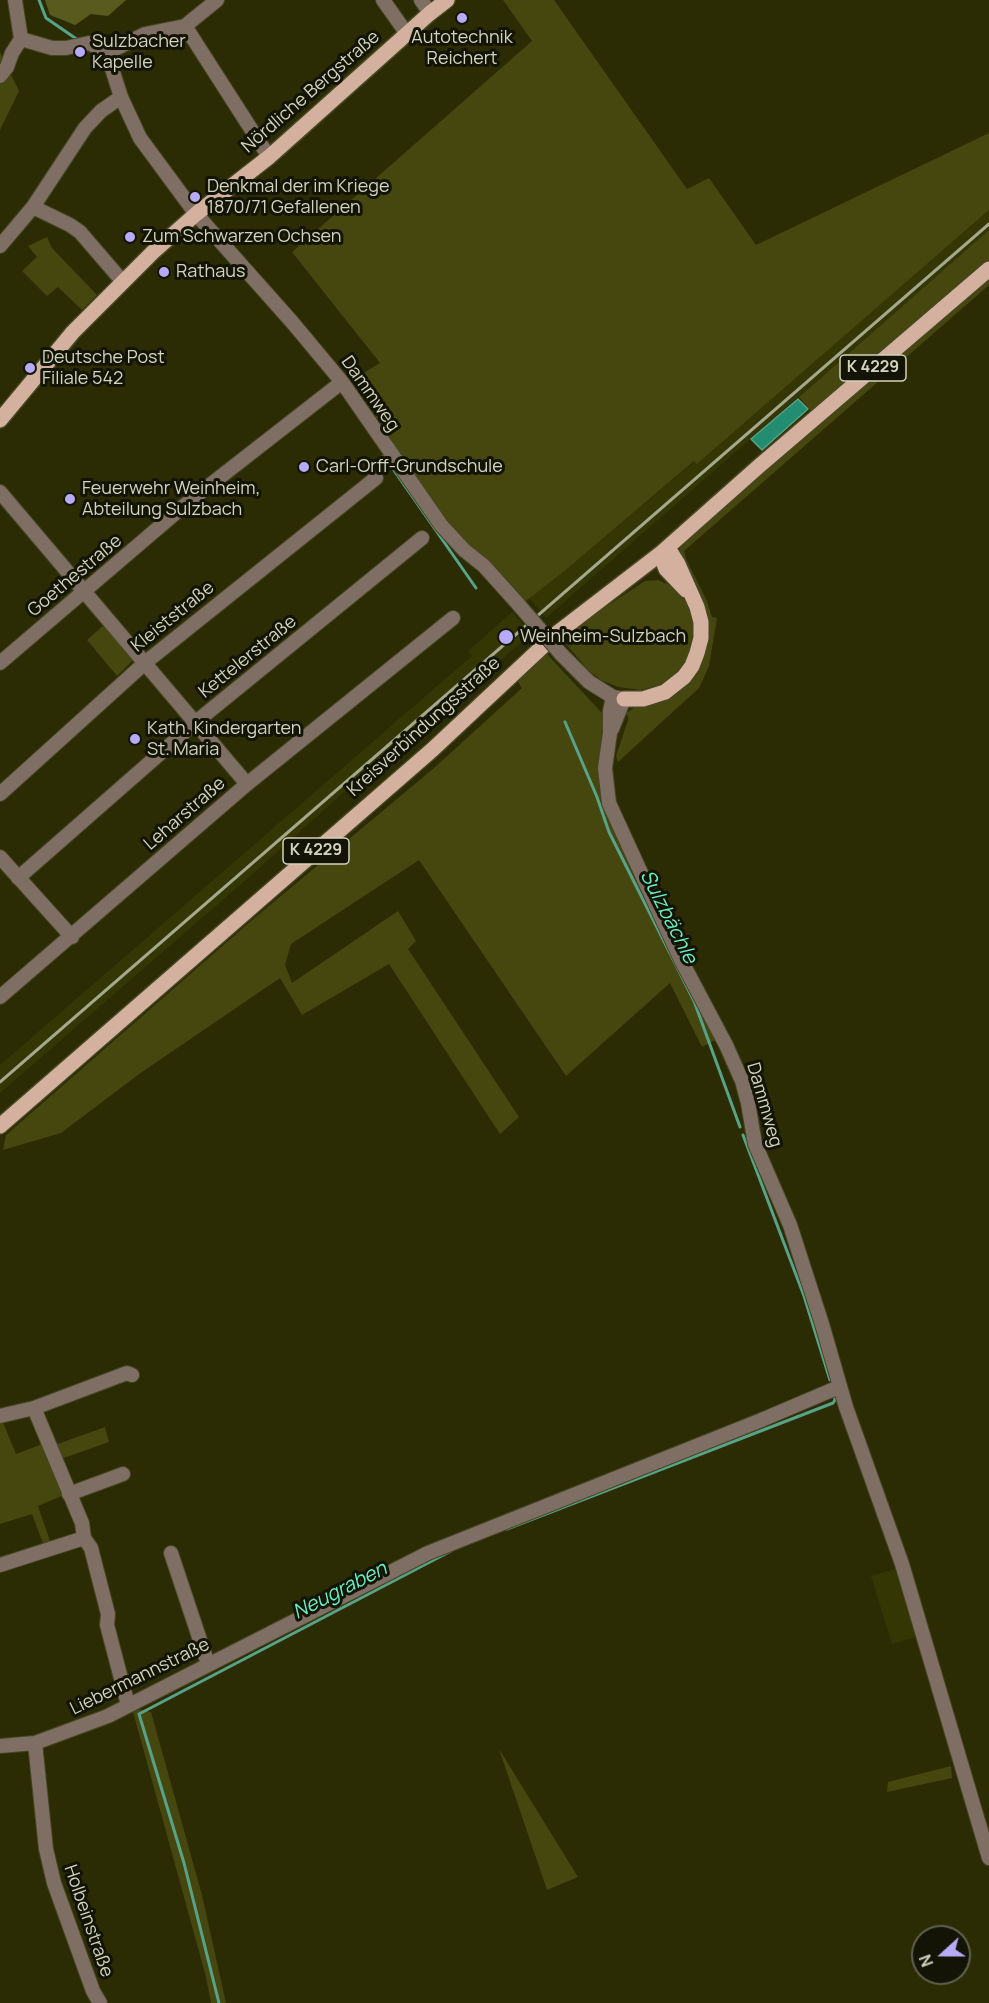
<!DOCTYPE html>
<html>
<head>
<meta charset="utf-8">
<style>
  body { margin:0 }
  #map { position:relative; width:989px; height:2003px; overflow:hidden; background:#2b2c04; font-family:Manrope,sans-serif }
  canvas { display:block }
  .north { position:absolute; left:911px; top:1925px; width:60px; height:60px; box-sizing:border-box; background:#131405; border:2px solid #5f614f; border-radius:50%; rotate:249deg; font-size:16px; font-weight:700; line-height:24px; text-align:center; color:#d2d4bf }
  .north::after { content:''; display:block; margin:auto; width:21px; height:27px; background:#b7abf7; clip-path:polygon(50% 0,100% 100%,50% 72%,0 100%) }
</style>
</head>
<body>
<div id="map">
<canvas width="989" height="2003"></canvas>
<div class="north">N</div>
</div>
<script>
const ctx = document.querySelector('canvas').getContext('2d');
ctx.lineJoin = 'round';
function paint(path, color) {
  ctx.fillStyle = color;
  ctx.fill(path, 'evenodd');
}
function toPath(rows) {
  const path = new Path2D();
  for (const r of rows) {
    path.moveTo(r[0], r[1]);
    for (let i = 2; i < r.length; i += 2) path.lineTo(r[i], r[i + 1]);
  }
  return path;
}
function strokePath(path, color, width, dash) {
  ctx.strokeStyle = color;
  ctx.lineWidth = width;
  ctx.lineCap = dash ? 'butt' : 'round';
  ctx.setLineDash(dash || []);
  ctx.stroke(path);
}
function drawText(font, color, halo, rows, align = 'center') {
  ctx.font = font + ' Manrope,sans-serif';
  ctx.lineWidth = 6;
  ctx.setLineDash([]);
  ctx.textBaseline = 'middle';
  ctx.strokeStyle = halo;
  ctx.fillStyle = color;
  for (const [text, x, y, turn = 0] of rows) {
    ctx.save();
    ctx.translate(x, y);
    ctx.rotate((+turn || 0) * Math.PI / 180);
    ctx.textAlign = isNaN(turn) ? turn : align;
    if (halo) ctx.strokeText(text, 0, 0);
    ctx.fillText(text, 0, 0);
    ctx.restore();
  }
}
paint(toPath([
  [989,210,989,230,546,618,529,598,567,569,695,461,698,463],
  [512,612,531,634,435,717,365,773,255,872,0,1093,0,1065,444,680,472,656,468,651],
  [895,1569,916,1637,892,1644,871,1576]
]), '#343603');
paint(toPath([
  [503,0,554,0,687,189,709,178,756,245,989,133,989,210,697,464,694,461,567,569,526,601,494,566,449,529,352,380,380,363,292,252,532,41],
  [0,52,19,91,0,130],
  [989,230,989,263,812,412,799,397],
  [47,237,52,248,97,295,82,310,58,287,47,296,22,271,37,257,28,246],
  [989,277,989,285,684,551,686,559,706,599,712,617,717,618,709,666,699,688,618,762,616,756,628,720,628,716,625,714,635,707,656,703,668,699,679,692,689,682,703,656,679,555,680,548,808,432],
  [658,580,674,587,682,594,689,603,695,627,691,652,684,663,677,673,661,684,641,690,618,687,601,680,588,670,561,638,581,623,645,581],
  [105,624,134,659,117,676,87,640],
  [544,651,603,714,599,773,719,1038,702,1047,670,983,566,1076,419,860,291,944,285,965,292,983,398,911,416,941,408,949,519,1117,500,1134,389,964,302,1015,280,978,142,1072,61,1133,3,1150,6,1135,251,921,434,768,522,688,514,676],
  [2,1420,16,1454,45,1443,64,1495,38,1506,51,1544,44,1546,32,1514,0,1524,0,1421],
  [105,1427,109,1442,61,1459,55,1445],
  [132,1708,151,1712,202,1895,226,2003,211,2003,206,1977],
  [499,1749,578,1877,547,1890],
  [951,1766,952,1778,887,1792,888,1782]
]), '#45470f');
paint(toPath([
  [45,0,126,0,108,16,91,14,75,25,50,15]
]), '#595b1e');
const water = toPath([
  [798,399,808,409,762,450,751,439,798,399]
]);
paint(water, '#228d71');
strokePath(water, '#57a288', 1.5);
strokePath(toPath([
  [39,0,46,18,78,40],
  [384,456,476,588],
  [565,722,597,797,609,832,694,1001,740,1127],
  [743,1135,804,1296,830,1380],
  [507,1529,833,1403,835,1400,834,1395],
  [219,2003,184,1863,139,1714,451,1551]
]), '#57a288', 3);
const minor = toPath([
  [383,0,407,34],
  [421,0,430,13],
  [185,26,269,157],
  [185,26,217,0],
  [21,39,52,48,66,48,89,43,107,53,121,97,140,138,196,214,292,322,342,382,441,525,464,550,484,566,519,605],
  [107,53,145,34,185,26],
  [0,76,7,67,12,53,21,39,15,0],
  [33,207,70,225,80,232,123,282],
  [0,246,33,207,85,128,101,111,121,97],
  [0,492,247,784],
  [561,654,589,682,613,697,624,699,612,729],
  [0,663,192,499,342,382],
  [613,697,610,711,610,733,605,768,609,803,681,960,726,1045,742,1081,748,1103,755,1144,790,1225,822,1324,846,1407,902,1564,989,1858],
  [0,794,146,662,376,478],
  [0,857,72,937],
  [18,878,196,722,422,538],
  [0,997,247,784,453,618],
  [34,1408,82,1523,84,1538,91,1548,108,1614,107,1625,128,1705],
  [0,1416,34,1408,127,1373,132,1375],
  [69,1494,123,1474],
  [171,1553,208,1664],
  [0,1565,84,1538],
  [35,1743,46,1849,54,1883,93,1991,100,2003],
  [0,1746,35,1743,108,1716,428,1553,759,1421,839,1387]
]);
const major = toPath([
  [0,420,73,332,153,252,196,214,269,157,429,14,447,0],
  [660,554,666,569,686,590],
  [624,699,643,699,665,692,684,677,692,666,697,653,701,638,701,622,697,607,678,564,668,548],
  [0,1126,432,750,556,634,660,554,758,467,989,269]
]);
strokePath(minor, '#464722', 16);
strokePath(major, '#464722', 18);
strokePath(minor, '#7f6e64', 14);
strokePath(major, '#d4b19e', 15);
strokePath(toPath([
  [0,1082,989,224]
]), '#a6a88e', 3);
const minorBridge = toPath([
  [519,605,561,654]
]);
strokePath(minorBridge, '#464722', 16, []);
strokePath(minorBridge, '#7f6e64', 14);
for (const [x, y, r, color] of [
  [462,18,6,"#b7abf7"],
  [80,52,6,"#b7abf7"],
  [195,197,6,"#b7abf7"],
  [130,237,6,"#b7abf7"],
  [164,272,6,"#b7abf7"],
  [30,368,6,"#b7abf7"],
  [304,467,6,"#b7abf7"],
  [70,499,6,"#b7abf7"],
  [506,637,8,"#b7abf7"],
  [135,739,6,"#b7abf7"]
]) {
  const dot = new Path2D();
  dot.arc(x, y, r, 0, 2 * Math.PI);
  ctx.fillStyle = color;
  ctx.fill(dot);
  strokePath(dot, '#131405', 2);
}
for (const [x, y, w] of [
  [873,368,66],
  [316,851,66]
]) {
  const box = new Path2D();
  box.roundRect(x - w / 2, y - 13, w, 26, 4.5);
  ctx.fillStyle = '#131405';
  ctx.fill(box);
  strokePath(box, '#d2d4bf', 1.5);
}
drawText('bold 16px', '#d2d4bf', null, [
  ["K 4229",873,368],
  ["K 4229",316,851]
]);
drawText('18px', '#d2d4bf', '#131405', [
  ["Autotechnik",462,38,"center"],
  ["Reichert",462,59,"center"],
  ["Sulzbacher",92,42],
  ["Kapelle",92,63],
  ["Denkmal der im Kriege",207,187],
  ["1870/71 Gefallenen",207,208],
  ["Zum Schwarzen Ochsen",142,237],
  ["Rathaus",176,272],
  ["Deutsche Post",42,358],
  ["Filiale 542",42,379],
  ["Carl-Orff-Grundschule",316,467],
  ["Feuerwehr Weinheim,",82,489],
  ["Abteilung Sulzbach",82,510],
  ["Weinheim-Sulzbach",520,637],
  ["Kath. Kindergarten",147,729],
  ["St. Maria",147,750]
], 'left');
drawText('18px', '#d2d4bf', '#131405', [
  ["Nördliche Bergstraße",311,92,-41],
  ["Dammweg",370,394,55],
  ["Goethestraße",75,576,-40],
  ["Kleiststraße",173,617,-39],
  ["Kettelerstraße",248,657,-39],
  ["Kreisverbindungsstraße",424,727,-42],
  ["Leharstraße",185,814,-41],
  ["Dammweg",764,1105,74],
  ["Liebermannstraße",140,1677,-26],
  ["Holbeinstraße",88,1921,71]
]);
drawText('italic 20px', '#67f0c8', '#131405', [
  ["Sulzbächle",668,917,63],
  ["Neugraben",340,1591,-27]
]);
</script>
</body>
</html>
